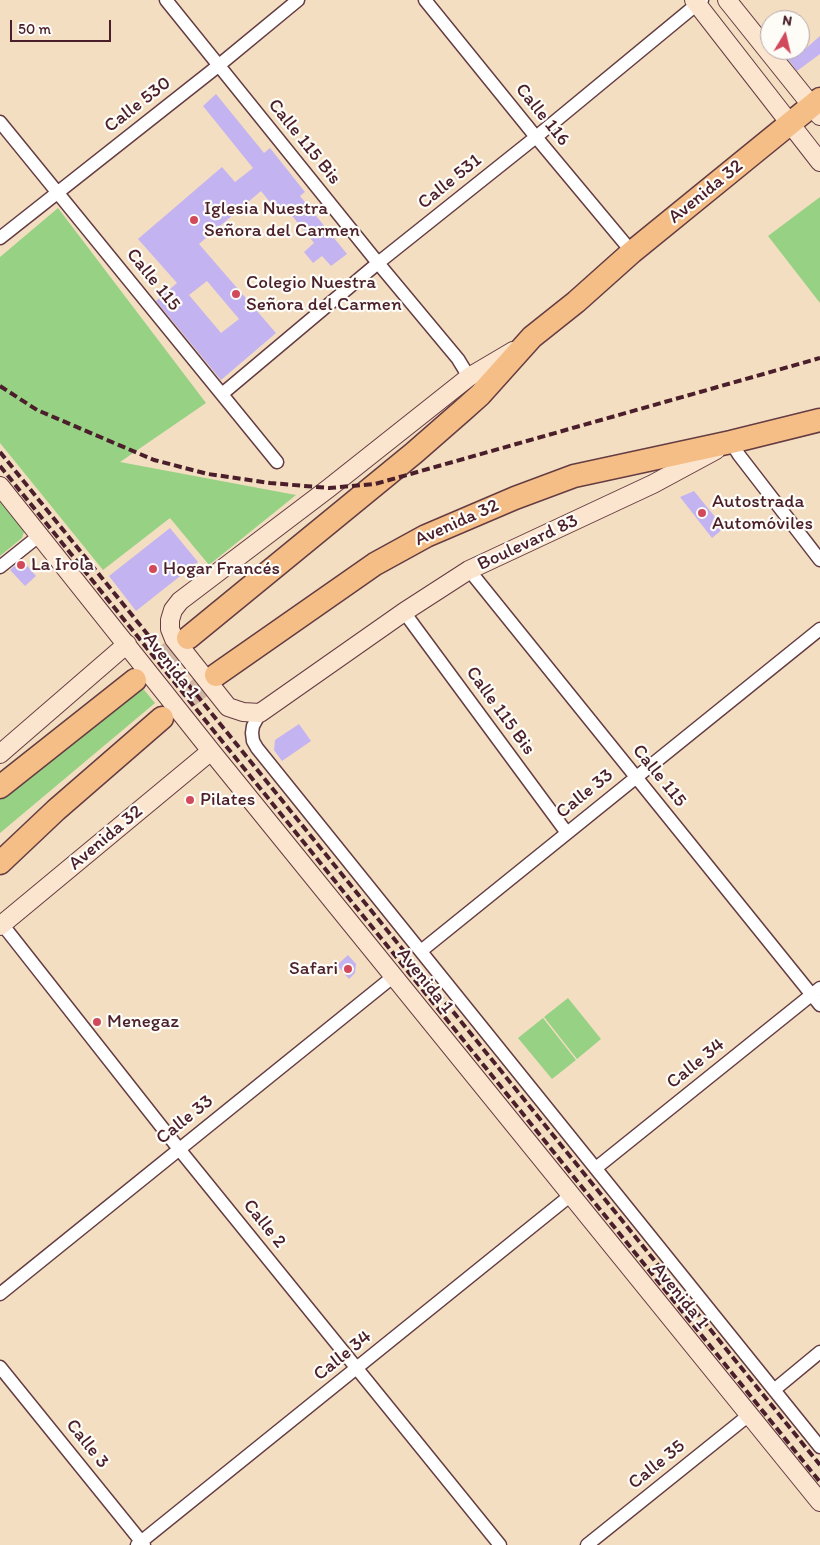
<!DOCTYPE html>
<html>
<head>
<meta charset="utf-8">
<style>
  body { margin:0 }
  #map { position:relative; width:820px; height:1545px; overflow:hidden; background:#f4dec2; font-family:Itim,sans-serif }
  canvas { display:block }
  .north { position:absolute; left:760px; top:10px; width:50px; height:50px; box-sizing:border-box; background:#fdfcf7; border:1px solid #b5a4a5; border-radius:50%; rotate:9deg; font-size:14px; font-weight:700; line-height:20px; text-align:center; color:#4a1f2b }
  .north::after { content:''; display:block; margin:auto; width:18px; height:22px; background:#d1495b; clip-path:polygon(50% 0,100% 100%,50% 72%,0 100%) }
  .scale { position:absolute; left:10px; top:20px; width:101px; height:22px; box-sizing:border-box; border:2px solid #4a1f2b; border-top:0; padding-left:6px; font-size:15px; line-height:18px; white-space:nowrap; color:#4a1f2b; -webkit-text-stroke:4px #fdfcf7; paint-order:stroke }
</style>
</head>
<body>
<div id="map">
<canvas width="820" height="1545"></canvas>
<div class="north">N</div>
<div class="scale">50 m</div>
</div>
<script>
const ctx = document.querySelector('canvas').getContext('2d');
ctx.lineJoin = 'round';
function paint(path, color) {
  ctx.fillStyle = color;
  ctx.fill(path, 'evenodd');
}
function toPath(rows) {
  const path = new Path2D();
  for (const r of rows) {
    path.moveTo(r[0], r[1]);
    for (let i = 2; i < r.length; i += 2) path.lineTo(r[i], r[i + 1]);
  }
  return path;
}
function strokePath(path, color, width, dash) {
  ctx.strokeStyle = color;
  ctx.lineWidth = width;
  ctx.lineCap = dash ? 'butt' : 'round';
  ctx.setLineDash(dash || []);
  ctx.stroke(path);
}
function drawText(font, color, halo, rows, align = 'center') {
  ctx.font = font + ' Itim,sans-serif';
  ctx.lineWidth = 4.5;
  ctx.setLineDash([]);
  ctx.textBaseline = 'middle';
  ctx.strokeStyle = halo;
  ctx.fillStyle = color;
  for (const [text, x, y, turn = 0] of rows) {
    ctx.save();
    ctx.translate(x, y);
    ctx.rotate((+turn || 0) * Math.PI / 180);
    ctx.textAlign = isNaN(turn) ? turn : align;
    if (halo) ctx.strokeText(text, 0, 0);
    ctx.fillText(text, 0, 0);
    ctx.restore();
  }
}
paint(toPath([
  [820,197,820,303,768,236],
  [58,208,206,403,120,462,296,495,209,565,170,518,103,570,0,443,0,257],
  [0,495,23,524,24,532,22,538,0,556],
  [140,685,155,703,0,833,0,797],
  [568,998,601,1039,577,1059,544,1017],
  [543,1018,576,1060,552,1079,518,1038]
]), '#97d184');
paint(toPath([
  [820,36,820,54,797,71,784,54,789,50,804,50],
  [216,94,264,153,270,148,305,192,300,196,347,254,331,266,322,256,313,263,304,252,314,243,285,207,278,212,261,191,199,244,276,333,221,380,156,301,177,283,138,239,222,167,235,182,253,168,203,106],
  [207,281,239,319,221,333,189,295],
  [694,491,724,528,712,538,680,497],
  [170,528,198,562,136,611,109,576],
  [20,561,24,562,36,576,25,586,10,570],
  [299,724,311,741,282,761,274,750,275,740],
  [348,955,356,964,355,973,349,979,337,965]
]), '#c3b3f0');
strokePath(toPath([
  [135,680,188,638],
  [162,718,216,675]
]), '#d2b8a4', 22, [22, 11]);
const street = toPath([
  [166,0,378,263,458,359,469,377],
  [425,0,536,137,632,252],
  [0,122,277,462],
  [0,238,218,66,298,0],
  [222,394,378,263,536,137,702,0],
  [731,442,739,455,820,560],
  [0,567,40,535],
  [469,570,820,1005],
  [404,612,567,833],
  [260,713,253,726,252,733,253,741,257,748,820,1447],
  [2,924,179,1149,500,1545],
  [421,951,820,629],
  [596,1168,820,988],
  [0,1294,394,976],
  [0,1367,144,1545],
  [774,1390,820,1352],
  [137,1545,571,1195],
  [587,1545,749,1415]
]);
const secondary = toPath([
  [694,0,820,162],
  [727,0,820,116],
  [513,351,469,377,329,488,180,601,173,610,170,620,170,629,174,639,228,707,243,712,260,713,404,612,469,570,653,484,716,450],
  [0,486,211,751,820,1502],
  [0,754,127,644],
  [0,926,211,751]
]);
const highway = toPath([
  [188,638,414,453,462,411,480,395,532,337,576,302,632,252,820,99],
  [216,675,375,564,426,536,515,498,574,476,731,442,820,420],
  [0,787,135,680],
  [0,863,56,810,162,718]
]);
strokePath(street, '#643c42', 15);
strokePath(secondary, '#643c42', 20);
strokePath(highway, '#643c42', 25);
strokePath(street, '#fff', 12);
strokePath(secondary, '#fbe5cf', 18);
strokePath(highway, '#f6be87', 22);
strokePath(toPath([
  [0,386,37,410,154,460,208,474,270,483,329,488,375,484,820,358],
  [0,452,820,1465],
  [0,466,820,1482]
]), '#4a1f2b', 4, [8, 4]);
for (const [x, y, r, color] of [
  [194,220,5,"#d1495b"],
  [236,294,5,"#d1495b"],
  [702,513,5,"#d1495b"],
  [21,565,5,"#d1495b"],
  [153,569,5,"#d1495b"],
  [190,800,5,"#d1495b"],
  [348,969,5,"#d1495b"],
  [97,1022,5,"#d1495b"]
]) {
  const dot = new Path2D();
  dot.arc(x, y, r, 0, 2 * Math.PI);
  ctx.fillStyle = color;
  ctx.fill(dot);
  strokePath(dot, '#fdfcf7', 2);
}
drawText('19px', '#4a1f2b', '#fdfcf7', [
  ["Calle 530",138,105,-38],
  ["Calle 116",542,115,51],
  ["Calle 115 Bis",304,142,51],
  ["Calle 531",450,182,-39],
  ["Avenida 32",706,192,-39],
  ["Calle 115",153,280,51],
  ["Avenida 32",457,523,-24],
  ["Boulevard 83",528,543,-25],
  ["Avenida 1",171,666,52],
  ["Calle 115 Bis",500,711,54],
  ["Calle 115",659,776,51],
  ["Calle 33",585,794,-39],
  ["Avenida 32",106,838,-40],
  ["Avenida 1",425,981,51],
  ["Calle 34",696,1064,-39],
  ["Calle 33",185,1120,-39],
  ["Calle 2",264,1224,51],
  ["Avenida 1",680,1296,51],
  ["Calle 34",343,1356,-39],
  ["Calle 3",87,1444,51],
  ["Calle 35",657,1465,-39]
]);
drawText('19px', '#4a1f2b', '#fdfcf7', [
  ["Iglesia Nuestra",204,209],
  ["Señora del Carmen",204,231],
  ["Colegio Nuestra",246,283],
  ["Señora del Carmen",246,305],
  ["Autostrada",712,502],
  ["Automóviles",712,524],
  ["La Irola",31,565],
  ["Hogar Francés",163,569],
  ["Pilates",200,800],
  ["Safari",338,969,"right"],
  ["Menegaz",107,1022]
], 'left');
</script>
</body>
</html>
